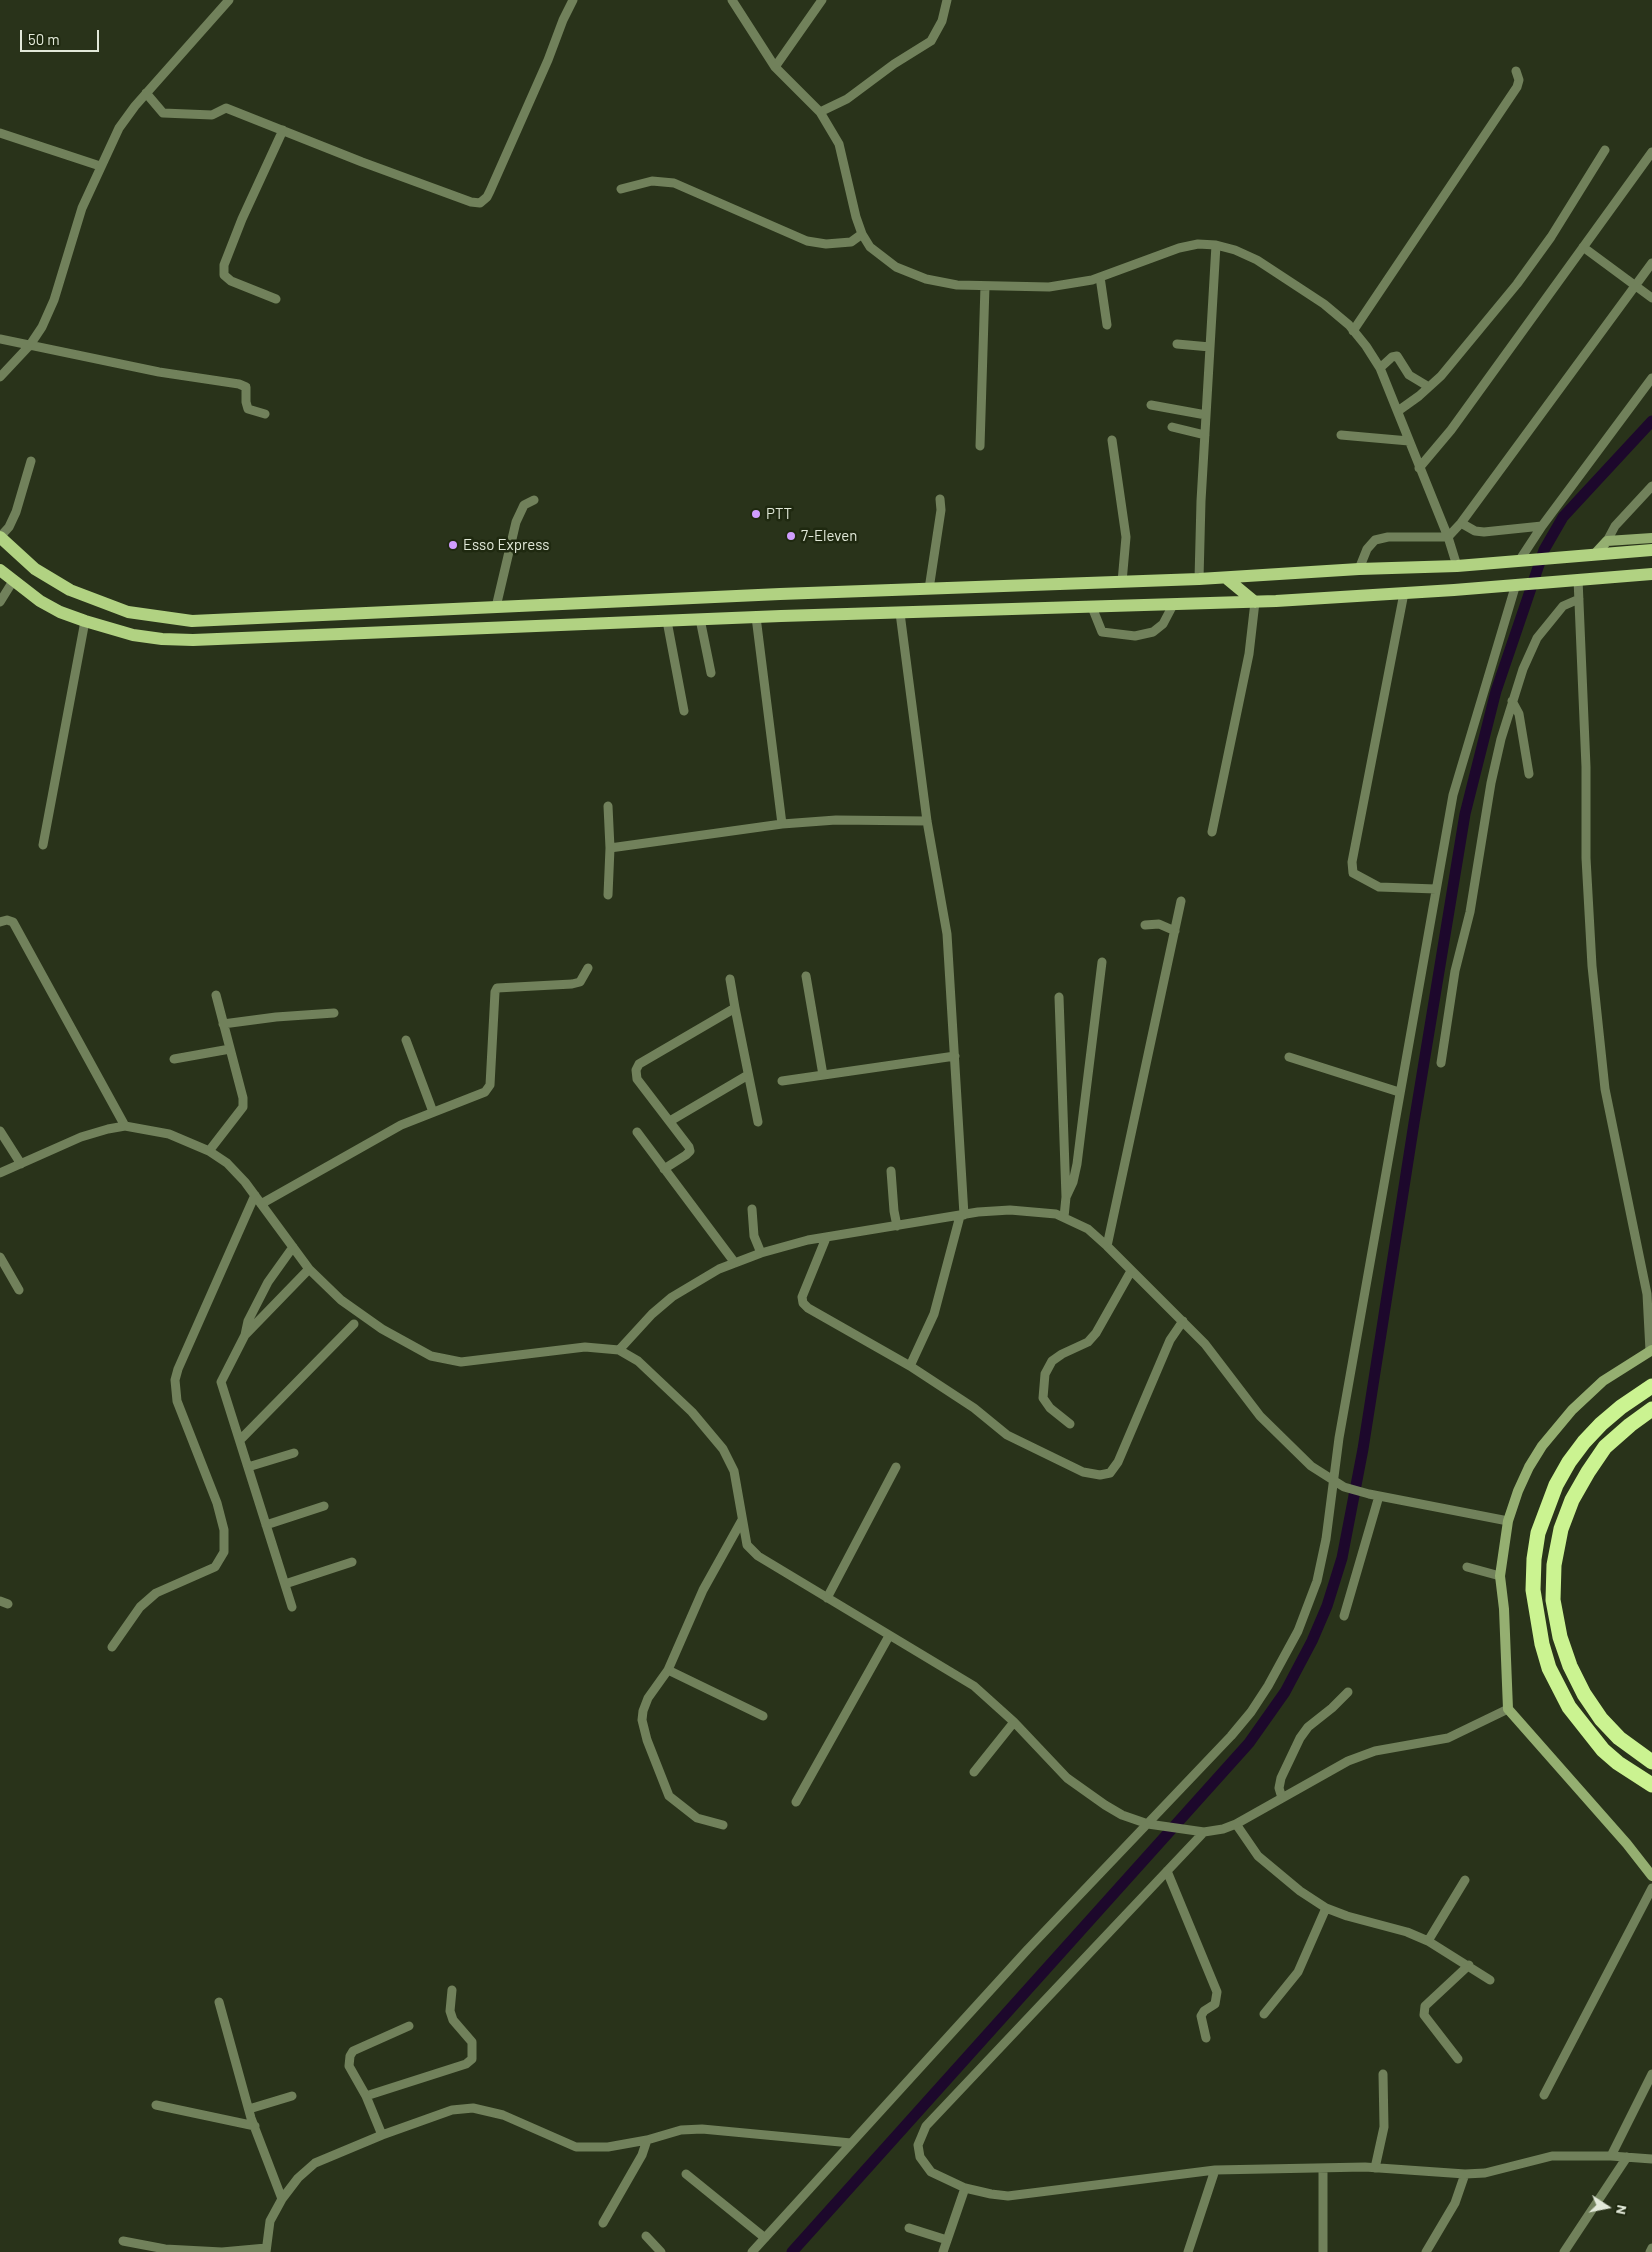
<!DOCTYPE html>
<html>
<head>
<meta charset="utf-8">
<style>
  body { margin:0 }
  #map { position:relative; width:1652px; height:2252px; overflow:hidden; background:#29331a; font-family:Barlow,sans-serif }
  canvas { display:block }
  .north { position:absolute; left:1582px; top:2182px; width:50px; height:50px; -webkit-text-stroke:4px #1f2910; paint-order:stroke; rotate:101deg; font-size:14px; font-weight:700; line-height:20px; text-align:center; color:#e2e9d9 }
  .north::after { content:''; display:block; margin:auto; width:18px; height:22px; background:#e2e9d9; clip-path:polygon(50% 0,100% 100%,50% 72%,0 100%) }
  .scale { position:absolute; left:20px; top:30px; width:79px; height:22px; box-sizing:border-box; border:2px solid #e2e9d9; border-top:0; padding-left:6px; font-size:15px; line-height:18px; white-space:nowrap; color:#e2e9d9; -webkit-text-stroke:4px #1f2910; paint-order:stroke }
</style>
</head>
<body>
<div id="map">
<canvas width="1652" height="2252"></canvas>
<div class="north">N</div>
<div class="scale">50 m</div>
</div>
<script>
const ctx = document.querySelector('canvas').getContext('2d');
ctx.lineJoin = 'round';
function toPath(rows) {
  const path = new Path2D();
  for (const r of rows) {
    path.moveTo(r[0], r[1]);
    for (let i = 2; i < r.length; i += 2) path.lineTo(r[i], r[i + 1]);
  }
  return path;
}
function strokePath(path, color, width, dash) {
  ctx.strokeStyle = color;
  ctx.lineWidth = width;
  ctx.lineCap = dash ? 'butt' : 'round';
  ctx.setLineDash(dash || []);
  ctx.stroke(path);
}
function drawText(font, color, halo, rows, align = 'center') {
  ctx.font = font + ' Barlow,sans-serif';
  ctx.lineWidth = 5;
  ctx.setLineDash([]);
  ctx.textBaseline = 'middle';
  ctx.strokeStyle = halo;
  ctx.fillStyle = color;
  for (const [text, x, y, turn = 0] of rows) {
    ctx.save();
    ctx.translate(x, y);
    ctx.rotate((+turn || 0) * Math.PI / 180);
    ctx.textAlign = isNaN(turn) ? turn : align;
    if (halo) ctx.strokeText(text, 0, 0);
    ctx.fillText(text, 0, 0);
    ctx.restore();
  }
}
strokePath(toPath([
  [792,2252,1249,1743,1285,1692,1312,1641,1327,1606,1342,1558,1363,1449,1414,1123,1465,814,1496,691,1544,550,1563,517,1652,421]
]), '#1d082c', 11);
strokePath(toPath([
  [732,0,775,67,820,112,839,144,856,217,862,234,870,247,896,267,926,279,957,285,1049,287,1092,280,1179,248,1198,244,1216,245,1235,250,1257,260,1324,304,1349,325,1366,346,1380,368,1448,537,1457,566],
  [775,67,822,0],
  [146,93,163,113,212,115,226,108,362,162,471,202,480,203,487,197,490,191,548,60,563,20,573,0],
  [820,112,847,99,894,64,931,41,942,21,947,0],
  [0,133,100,166],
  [621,189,652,181,674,183,807,241,826,244,851,242,862,234],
  [1583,247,1652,298],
  [1100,277,1107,325],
  [276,299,231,281,224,275,224,265,242,219,283,130],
  [1353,331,1517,87,1519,80,1516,71],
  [0,339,159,372,239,384,246,387,246,402,248,409,265,414],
  [1177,344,1210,347],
  [1380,368,1392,357,1397,356,1409,375,1429,387],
  [0,377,30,345,42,327,54,300,82,208,119,128,135,106,229,0],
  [1151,405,1206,415],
  [1398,411,1419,396,1441,376,1517,284,1551,237,1605,150],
  [1172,427,1205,435],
  [1341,435,1409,441],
  [1112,440,1126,537,1122,582],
  [980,446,985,286],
  [1419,468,1451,430,1652,152],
  [1461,523,1475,531,1484,532,1542,526],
  [0,537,9,527,16,512,31,461],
  [1607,541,1615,526,1652,486],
  [1519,561,1542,526,1652,378],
  [1359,569,1367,549,1375,540,1388,537,1448,537,1461,523,1652,263],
  [1199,579,1201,501,1216,245],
  [1578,579,1586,767,1586,858,1592,966,1605,1089,1647,1294,1650,1351],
  [929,589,941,510,940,499],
  [1404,593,1352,862,1353,873,1379,887,1436,889],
  [0,602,13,581],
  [496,607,516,522,524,505,534,500],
  [1092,607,1102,632,1135,636,1153,632,1163,624,1173,605],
  [900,613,927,821,947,934,964,1215],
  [756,617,782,824],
  [700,619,711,673],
  [667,621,684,711],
  [1512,701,1519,714,1529,774],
  [1212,832,1249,654,1255,602],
  [43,845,85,621],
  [610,848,782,824,836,820,927,821],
  [608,895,610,848,608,806],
  [0,922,7,920,13,922,125,1126],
  [1145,925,1159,924,1175,931],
  [806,976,823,1075],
  [730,979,735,1008],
  [1059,997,1066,1197,1064,1217],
  [223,1024,276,1017,334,1013],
  [406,1040,433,1112],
  [1289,1057,1399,1092],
  [174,1059,230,1049],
  [1441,1063,1455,971,1470,912,1491,783,1501,739,1523,669,1537,638,1563,606,1579,599],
  [782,1081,955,1056],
  [670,1121,748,1075],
  [0,1131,21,1164],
  [637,1132,735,1263],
  [209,1151,243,1107,243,1098,216,995],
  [664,1169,686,1155,690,1151,689,1147,637,1079,636,1070,639,1064,735,1008,758,1122],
  [891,1171,894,1211,897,1226],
  [0,1173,81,1137,108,1129,125,1126,169,1134,209,1151,227,1163,245,1182,309,1269,341,1300,382,1329,431,1356,461,1362,585,1347,619,1350,638,1361,692,1412,723,1449,734,1471,747,1545,758,1556,974,1686,1014,1722,1067,1778,1105,1805,1122,1815,1148,1824,1204,1832,1223,1829,1236,1824,1348,1761,1375,1751,1448,1738,1508,1709],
  [1066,1197,1073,1182,1077,1164,1102,962],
  [261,1204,401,1125,485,1092,490,1085,495,992,497,988,572,984,580,982,588,968],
  [752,1209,754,1236,761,1253],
  [826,1238,802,1297,803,1303,808,1308,910,1366,974,1408,1007,1435,1083,1472,1100,1475,1110,1473,1118,1462,1170,1340,1183,1321],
  [1107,1246,1181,901],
  [0,1257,19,1290],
  [245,1335,309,1269],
  [619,1350,652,1314,672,1297,719,1269,761,1253,808,1240,978,1212,1010,1210,1056,1214,1088,1229,1107,1246,1205,1344,1260,1416,1311,1466,1344,1487,1369,1494,1508,1521],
  [910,1366,934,1314,960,1216],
  [1070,1424,1050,1408,1043,1398,1045,1374,1052,1361,1062,1354,1088,1342,1096,1333,1131,1271],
  [240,1440,354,1324],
  [248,1467,294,1453],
  [266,1525,324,1506],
  [1467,1567,1500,1576],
  [285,1584,352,1562],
  [827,1598,896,1467],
  [0,1601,8,1604],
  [292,1607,221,1382,245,1335,248,1321,268,1282,293,1247],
  [1344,1616,1379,1496],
  [112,1647,140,1607,156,1593,215,1567,224,1552,224,1530,217,1503,177,1401,175,1380,178,1369,255,1195],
  [668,1670,763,1716],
  [974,1772,1014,1722],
  [1282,1798,1279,1788,1281,1778,1300,1738,1308,1727,1332,1708,1348,1692],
  [796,1802,889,1636],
  [1236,1824,1258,1856,1300,1891,1326,1908,1347,1916,1407,1932,1428,1941,1490,1980],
  [723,1825,697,1818,669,1796,647,1740,642,1720,643,1711,648,1698,668,1670,703,1590,742,1520],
  [1204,1832,926,2126,918,2145,920,2157,931,2172,965,2188,991,2194,1008,2196,1215,2170,1365,2167,1465,2174,1485,2173,1552,2156,1611,2156,1652,2159],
  [1167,1871,1217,1992,1215,2004,1204,2011,1201,2016,1206,2038],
  [1428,1941,1465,1880],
  [219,2002,251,2118,282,2199],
  [1264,2014,1298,1972,1326,1908],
  [1458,2059,1424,2015,1425,2006,1469,1965],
  [1544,2095,1652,1888],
  [366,2096,466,2064,472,2059,472,2042,453,2020,450,2011,452,1990],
  [156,2105,255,2126],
  [249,2109,292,2096],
  [382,2135,366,2096,349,2066,350,2056,353,2051,409,2026],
  [1611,2156,1652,2074],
  [1323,2168,1323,2252],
  [1375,2168,1384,2127,1383,2074],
  [686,2174,765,2238],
  [603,2223,642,2155,647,2140],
  [909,2228,947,2240],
  [646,2236,661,2252],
  [123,2241,165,2249,222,2252,266,2248],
  [266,2252,270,2221,282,2199,298,2178,315,2163,382,2135,452,2110,473,2108,503,2115,576,2147,608,2147,647,2140,681,2130,702,2129,851,2143],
  [752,2252,1028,1949,1231,1736,1251,1712,1268,1686,1298,1631,1317,1581,1326,1539,1339,1438,1453,795,1516,584],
  [943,2252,965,2188],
  [1188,2252,1215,2170],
  [1426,2252,1455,2203,1465,2174],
  [1564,2252,1627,2157],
  [1650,2252,1652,2248]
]), '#71815b', 9);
strokePath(toPath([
  [1595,554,1607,541,1652,538],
  [1652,1350,1603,1381,1572,1410,1542,1446,1529,1467,1518,1491,1508,1521,1500,1576,1504,1609,1508,1709,1627,1844,1652,1876]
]), '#95af71', 10);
strokePath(toPath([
  [0,537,35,569,70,590,128,612,192,621,780,594,1199,579,1359,569,1457,566,1652,550],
  [0,570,40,601,60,612,85,621,133,635,162,639,193,640,781,616,1276,601,1454,590,1652,574],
  [1226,578,1255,602]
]), '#b1d282', 12);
strokePath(toPath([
  [1652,1386,1621,1407,1601,1424,1584,1442,1569,1462,1556,1485,1538,1533,1534,1559,1533,1590,1542,1644,1549,1668,1569,1707,1603,1750,1618,1763,1652,1785],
  [1652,1409,1630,1425,1605,1447,1588,1472,1572,1500,1561,1529,1554,1565,1553,1600,1560,1637,1570,1666,1584,1694,1601,1719,1619,1738,1652,1762]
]), '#cbf391', 15);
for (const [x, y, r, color] of [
  [756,514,5,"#d09dfe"],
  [791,536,5,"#d09dfe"],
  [453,545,5,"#d09dfe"]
]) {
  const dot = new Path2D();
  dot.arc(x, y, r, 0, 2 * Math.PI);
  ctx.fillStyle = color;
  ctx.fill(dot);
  strokePath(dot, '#1f2910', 2);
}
drawText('15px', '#e2e9d9', '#1f2910', [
  ["PTT",766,514],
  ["7-Eleven",801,536],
  ["Esso Express",463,545]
], 'left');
</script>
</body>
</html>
